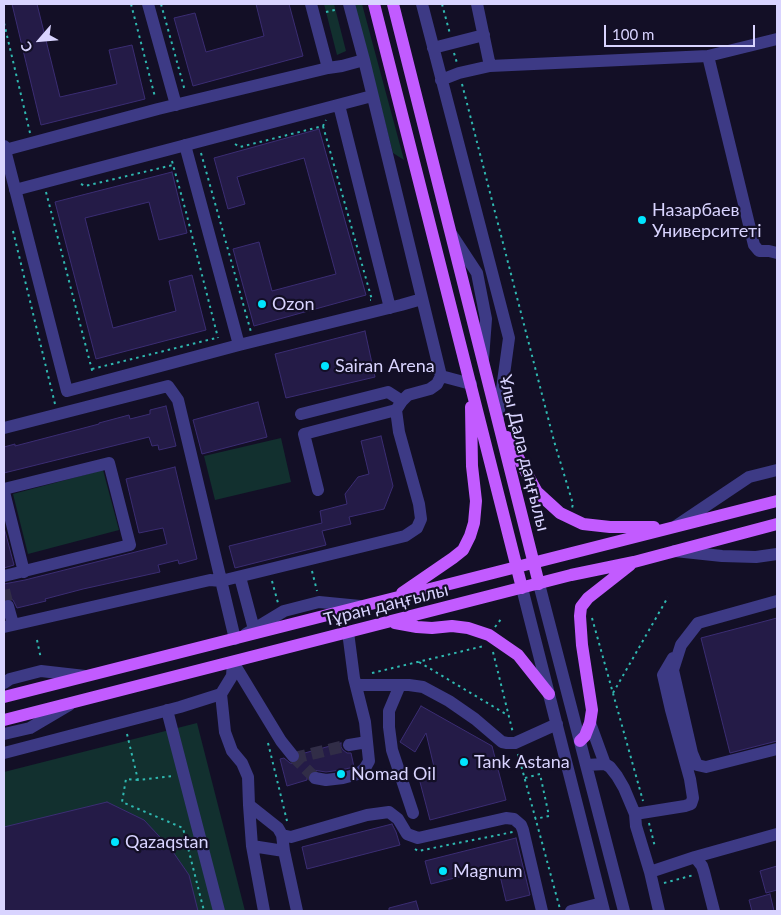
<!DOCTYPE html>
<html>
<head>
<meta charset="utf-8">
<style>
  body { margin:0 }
  #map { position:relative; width:781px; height:915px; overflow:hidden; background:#130f26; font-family:Lato,sans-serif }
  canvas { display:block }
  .frame { position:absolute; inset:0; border:5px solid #d9d4ff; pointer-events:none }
  .north { position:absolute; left:15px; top:15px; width:50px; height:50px; -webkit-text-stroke:4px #130f26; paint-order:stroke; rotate:243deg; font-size:14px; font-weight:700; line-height:20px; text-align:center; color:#d9d4ff }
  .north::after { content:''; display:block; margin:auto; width:18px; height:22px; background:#d9d4ff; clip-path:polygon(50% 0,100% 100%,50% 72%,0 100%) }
  .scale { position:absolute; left:604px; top:25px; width:151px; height:22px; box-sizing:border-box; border:2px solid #d9d4ff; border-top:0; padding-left:6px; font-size:15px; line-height:18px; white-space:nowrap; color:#d9d4ff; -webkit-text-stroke:4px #130f26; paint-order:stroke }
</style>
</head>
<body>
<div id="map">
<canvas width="781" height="915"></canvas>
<div class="frame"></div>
<div class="north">С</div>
<div class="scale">100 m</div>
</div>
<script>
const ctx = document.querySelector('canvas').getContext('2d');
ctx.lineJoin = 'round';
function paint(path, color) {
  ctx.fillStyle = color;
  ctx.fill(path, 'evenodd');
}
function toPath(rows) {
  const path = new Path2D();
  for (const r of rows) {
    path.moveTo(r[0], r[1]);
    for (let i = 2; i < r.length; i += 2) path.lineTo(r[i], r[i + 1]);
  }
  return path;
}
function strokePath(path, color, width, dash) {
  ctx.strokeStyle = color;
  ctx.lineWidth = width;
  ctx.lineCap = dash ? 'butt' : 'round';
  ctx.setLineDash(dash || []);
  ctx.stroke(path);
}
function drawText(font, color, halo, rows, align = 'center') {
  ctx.font = font + ' Lato,sans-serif';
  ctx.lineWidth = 4.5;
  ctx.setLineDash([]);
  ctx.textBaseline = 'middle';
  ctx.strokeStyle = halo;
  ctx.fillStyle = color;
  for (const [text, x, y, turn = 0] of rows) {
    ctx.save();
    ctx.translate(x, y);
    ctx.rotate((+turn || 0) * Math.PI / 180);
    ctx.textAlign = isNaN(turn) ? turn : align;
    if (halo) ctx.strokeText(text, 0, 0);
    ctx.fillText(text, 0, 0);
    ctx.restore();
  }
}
paint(toPath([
  [324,4,334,4,346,51,337,55],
  [354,4,362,4,404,160,393,153],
  [281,438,291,482,215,500,204,456],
  [103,470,119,530,28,554,13,494],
  [197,723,245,911,4,911,4,772]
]), '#12302f');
const building = toPath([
  [12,4,37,4,60,97,117,84,109,50,132,45,145,99,41,125,12,4],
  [256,4,289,4,303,56,193,86,174,18,195,13,206,52,264,36,256,4],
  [319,129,366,295,254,326,233,249,259,242,272,291,336,274,304,158,237,177,245,204,228,209,214,158,319,129],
  [172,172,187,233,159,240,149,202,85,218,113,328,176,311,169,281,192,275,206,330,96,359,55,202,172,172],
  [365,331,375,377,286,398,275,354,365,331],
  [258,402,267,437,202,454,193,420,258,402],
  [166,406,176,446,159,450,158,445,152,446,149,437,4,473,4,447,15,444,15,446,61,434,99,424,99,423,129,415,130,419,150,414,150,410,166,406],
  [381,436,393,486,384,509,349,517,351,524,322,531,326,545,235,568,229,546,322,523,320,511,347,504,345,494,358,477,369,474,361,441,381,436],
  [175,467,197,559,179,564,178,560,158,565,160,572,83,589,45,599,46,601,17,608,13,600,10,598,4,599,4,584,25,580,167,544,163,528,139,533,126,479,175,467],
  [5,531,14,565,4,568,4,532,5,531],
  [777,618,777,741,730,753,701,638,777,618],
  [421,706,492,746,506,800,430,820,420,782,435,771,426,733,415,752,400,742,421,706],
  [341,743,341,747,343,750,347,753,351,753,354,767,341,770,326,772,313,770,309,773,307,776,307,780,287,786,280,759,284,758,290,763,295,764,300,759,301,754,341,743],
  [107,802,144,820,171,849,189,875,198,911,4,911,4,827,107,802],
  [392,824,396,832,400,845,307,869,302,847,392,824],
  [516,838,530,895,506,901,498,867,431,884,425,861,516,838],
  [777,866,777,890,766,893,760,871,777,866],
  [770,894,774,911,752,911,749,900,770,894],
  [416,901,419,911,389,911,389,908,416,901]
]);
paint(building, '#241b47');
strokePath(building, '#3b2d73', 1);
strokePath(toPath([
  [4,590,8,606],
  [293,756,315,778],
  [294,758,349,745]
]), '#312d47', 12, [12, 6]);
strokePath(toPath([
  [131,4,155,97],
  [161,4,185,91],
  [442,4,450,34],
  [326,12,335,10],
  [4,23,30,133],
  [454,53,457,63],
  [462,84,554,441,573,504,572,508],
  [323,126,372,300,370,300],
  [235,144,240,147,323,126,326,120],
  [201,153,251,332],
  [172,161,186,212,218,338],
  [81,184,85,186,173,165],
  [46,192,93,374],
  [13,231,55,404],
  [92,369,216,338],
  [312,571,317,591],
  [272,581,278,603],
  [592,618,643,801],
  [495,627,501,619],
  [37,640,41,659],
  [493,652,513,733],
  [419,662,509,716],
  [372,673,484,646],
  [613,693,668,597],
  [127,734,138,780,174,776],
  [268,743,287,821],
  [518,754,560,909],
  [525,778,540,774,549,816,535,819],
  [138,780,126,779,122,802,183,828,204,911],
  [649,823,655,847],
  [415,849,418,851,513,832],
  [664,883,694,875]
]), '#2fb8b0', 2, [2.5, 4]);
strokePath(toPath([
  [148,4,176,105],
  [311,4,328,68],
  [349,4,364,60,441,376,471,384],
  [422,4,509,338,498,418],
  [477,4,490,66],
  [433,48,484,35],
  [708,56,777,39],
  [441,80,459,73,490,66,708,56,754,245,759,251,769,251,777,253],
  [339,105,390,308],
  [185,145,239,345],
  [4,146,67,391,239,345,401,305,422,299],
  [5,150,158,109,328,68,342,66,364,60],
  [15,190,372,96],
  [452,235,477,273,486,319,483,359],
  [301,414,388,392,402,401],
  [4,428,168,386,178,400,235,639],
  [4,489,109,463,130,545,4,576],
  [318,490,304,434,396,410,402,401,408,395,430,389,437,384,441,376],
  [4,492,24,572],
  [676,526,749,477,777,470],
  [675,551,722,556,756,557,777,554],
  [240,577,255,633],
  [539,584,624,911],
  [522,588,604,911],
  [777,601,698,623,681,645,673,670,692,753,697,765,706,767,777,749],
  [8,606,13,624],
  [4,627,210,580,221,581,405,536,417,528,421,519,419,504,399,432,396,410],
  [246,634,284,611,319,602,360,606],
  [233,662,281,741,293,756],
  [4,683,10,679,41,671,85,676],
  [356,685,409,685,423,687,449,701,475,719,502,742,507,743,515,743,557,724],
  [400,685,389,711,389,727,392,750,413,813],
  [221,694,225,732,232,751,242,763,248,777,249,805,278,828,282,835,291,837,367,815,389,812,398,819,407,834,418,838,506,818,514,819,521,825,523,830,542,911],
  [167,710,219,911],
  [590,723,605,764],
  [4,734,30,728,69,705],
  [349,745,367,742],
  [4,753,180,707,221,694,232,676,233,662],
  [586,765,605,764,610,767,617,776,624,788,635,814,636,826,650,872,659,911],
  [315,778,326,780,343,778,358,774,365,768,369,761,365,722,354,678,348,632],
  [249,805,252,846,264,911],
  [635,814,685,806,691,804,693,798,690,779,671,710,663,675,673,658],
  [282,835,284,851,297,911],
  [252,846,284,851],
  [695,857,777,834],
  [650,872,695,857,702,866,704,872,714,911],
  [571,911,602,903]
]), '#3d3a85', 12);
strokePath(toPath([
  [374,4,522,588],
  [393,4,539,584],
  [507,437,537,492,560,513,583,524,610,527,654,527],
  [402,593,453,558,463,550,470,536,474,523,476,501,472,466,471,407],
  [395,623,417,627,432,628,452,626,468,628,489,635,518,655,549,694],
  [4,697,777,501],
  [4,720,571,575,634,562,777,524],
  [580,741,585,736,590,723,592,710,582,645,580,616,581,607,588,598,630,565]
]), '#c25bff', 12);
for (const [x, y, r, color] of [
  [642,220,5,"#00e5ff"],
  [262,304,5,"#00e5ff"],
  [325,366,5,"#00e5ff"],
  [464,762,5,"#00e5ff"],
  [341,774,5,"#00e5ff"],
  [115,842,5,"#00e5ff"],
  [443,871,5,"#00e5ff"]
]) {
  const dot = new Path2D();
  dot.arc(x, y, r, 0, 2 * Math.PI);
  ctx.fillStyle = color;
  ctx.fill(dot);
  strokePath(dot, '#130f26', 2);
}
drawText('18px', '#d9d4ff', '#130f26', [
  ["Назарбаев",652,210],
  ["Университеті",652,231],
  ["Ozon",272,304],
  ["Sairan Arena",335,366],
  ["Tank Astana",474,762],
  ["Nomad Oil",351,774],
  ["Qazaqstan",125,842],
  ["Magnum",453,871]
], 'left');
drawText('18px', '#d9d4ff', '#130f26', [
  ["Ұлы Дала даңғылы",524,453,76],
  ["Тұран даңғылы",386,605,-14]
]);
</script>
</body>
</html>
